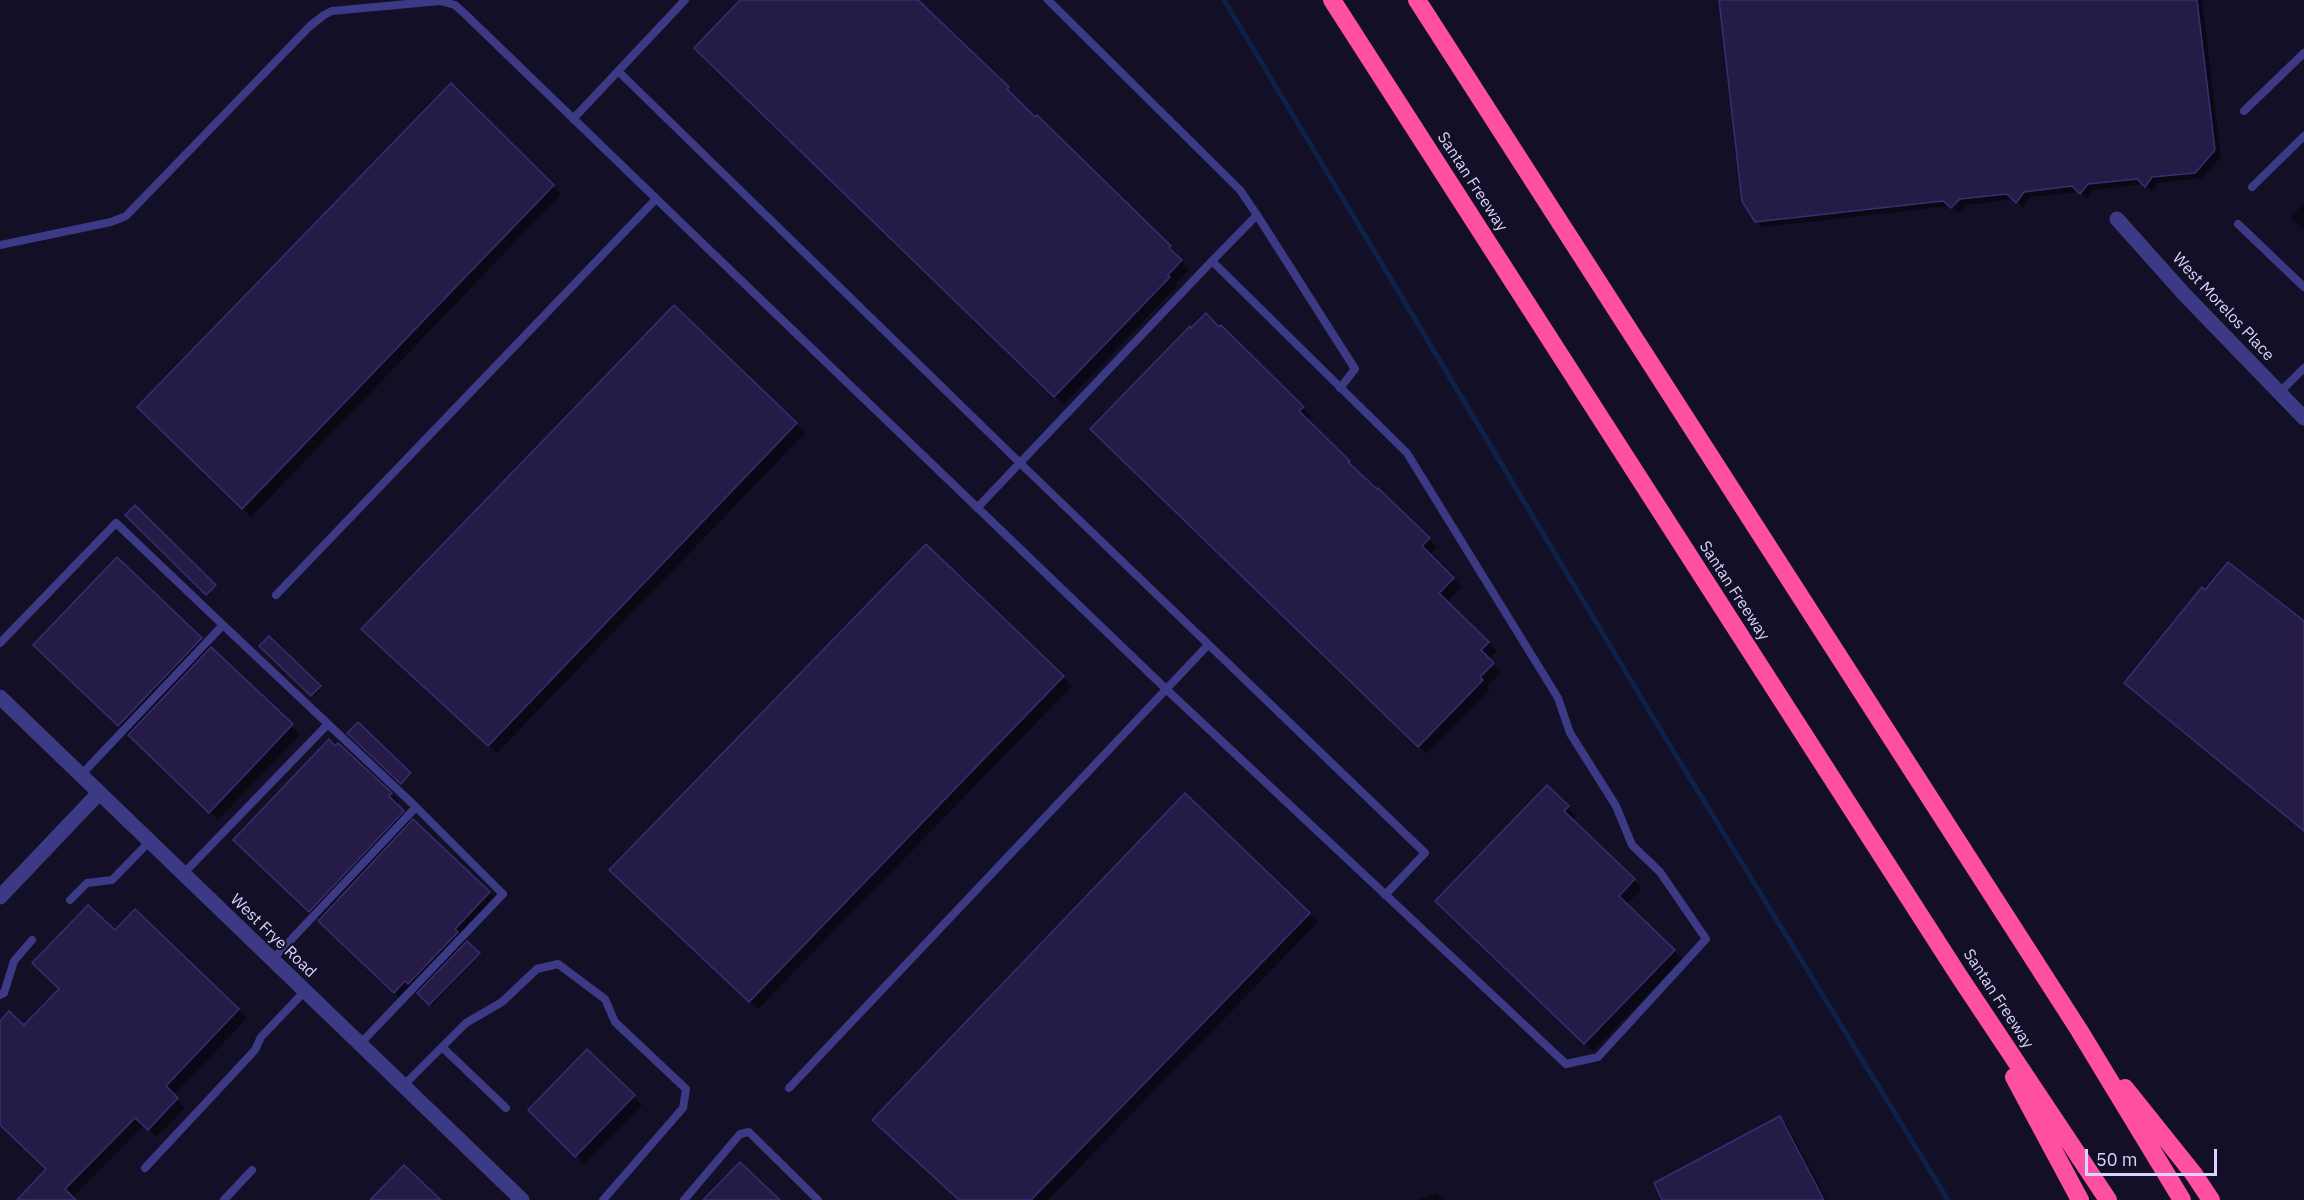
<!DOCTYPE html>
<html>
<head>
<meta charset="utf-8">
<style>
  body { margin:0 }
  #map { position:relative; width:2304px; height:1200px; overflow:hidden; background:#130f26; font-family:"IBM Plex Sans",sans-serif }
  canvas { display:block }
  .scale { position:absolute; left:2085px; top:1149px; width:132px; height:27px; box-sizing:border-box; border:3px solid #d9d4ff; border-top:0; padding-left:8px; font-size:18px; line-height:21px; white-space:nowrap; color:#d9d4ff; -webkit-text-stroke:4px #130f26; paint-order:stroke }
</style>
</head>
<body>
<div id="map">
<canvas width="2304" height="1200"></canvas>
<div class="scale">50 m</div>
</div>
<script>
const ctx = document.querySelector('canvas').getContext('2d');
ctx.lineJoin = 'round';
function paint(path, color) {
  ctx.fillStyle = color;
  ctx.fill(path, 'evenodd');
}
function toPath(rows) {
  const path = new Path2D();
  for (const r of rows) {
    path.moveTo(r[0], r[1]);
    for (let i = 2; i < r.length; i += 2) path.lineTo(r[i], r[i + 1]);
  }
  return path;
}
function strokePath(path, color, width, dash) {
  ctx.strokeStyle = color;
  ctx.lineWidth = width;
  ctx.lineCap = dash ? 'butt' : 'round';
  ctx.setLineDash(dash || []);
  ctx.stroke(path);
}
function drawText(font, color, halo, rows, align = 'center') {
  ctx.font = font + ' "IBM Plex Sans",sans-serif';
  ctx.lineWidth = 4.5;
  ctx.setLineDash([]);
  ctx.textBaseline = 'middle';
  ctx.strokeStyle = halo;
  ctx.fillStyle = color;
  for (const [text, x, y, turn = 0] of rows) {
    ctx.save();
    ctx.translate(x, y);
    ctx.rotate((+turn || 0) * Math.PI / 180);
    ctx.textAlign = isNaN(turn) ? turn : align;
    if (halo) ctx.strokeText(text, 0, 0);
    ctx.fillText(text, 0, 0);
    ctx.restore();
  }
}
paint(toPath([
  [742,0,916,0,1016,97,1014,98,1170,247,1189,270,1175,284,1177,286,1064,404,696,48],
  [1720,0,2202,0,2221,157,2202,178,2158,183,2152,192,2144,184,2094,190,2087,199,2079,192,2030,197,2023,208,2015,199,1967,205,1958,213,1951,206,1763,227,1756,221],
  [451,85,561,194,251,517,139,407],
  [2304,203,2304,230,2290,217],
  [674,307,805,433,497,753,372,637],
  [1221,327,1311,416,1307,421,1357,470,1356,471,1377,491,1378,490,1437,547,1429,555,1462,587,1447,602,1497,651,1488,659,1501,672,1487,687,1490,689,1427,754,1092,428],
  [926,546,1072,686,758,1009,620,878],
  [117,559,300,734,218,820,35,645],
  [269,638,322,688,314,697,261,646],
  [358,724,412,775,403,784,349,733],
  [338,745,399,802,396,806,498,901,462,938,480,955,432,1005,414,988,403,1001,235,840],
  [1547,788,1576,816,1572,820,1642,888,1626,905,1682,959,1593,1051,1438,901],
  [1185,795,1318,922,1048,1200,960,1200],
  [135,911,247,1018,173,1096,185,1108,157,1137,144,1125,72,1198,74,1200,21,1200,48,1170,0,1124,0,1023,24,1028],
  [587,1051,642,1105,585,1164,530,1110],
  [1780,1118,1788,1127,1827,1200,1664,1200],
  [1437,1193,1444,1200,1418,1200]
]), '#0007');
strokePath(toPath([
  [1224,0,1663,734,1948,1200]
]), '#0c2248', 5);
const building = toPath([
  [740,0,918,0,1009,87,1007,89,1035,117,1037,115,1171,246,1169,248,1182,260,1168,275,1170,277,1054,397,694,48,740,0],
  [1719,0,2197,0,2215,150,2195,173,2152,177,2145,187,2137,179,2088,184,2080,194,2072,186,2024,192,2016,203,2007,194,1960,199,1951,208,1943,201,1755,222,1742,201,1719,0],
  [451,83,554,185,242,509,137,407,451,83],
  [674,305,797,423,488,746,361,629,674,305],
  [1206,313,1219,327,1221,325,1304,407,1299,411,1350,461,1348,462,1377,489,1378,488,1430,538,1422,546,1454,578,1439,593,1489,642,1481,650,1494,663,1480,677,1483,680,1418,747,1090,429,1190,326,1191,328,1206,313],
  [135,505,216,585,206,595,125,515,135,505],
  [926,544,1064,676,749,1002,609,870,926,544],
  [117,557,202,638,118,726,33,645,117,557],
  [2228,562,2304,621,2304,831,2124,683,2202,587,2205,590,2228,562],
  [269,636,321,686,311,696,259,646,269,636],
  [211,647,293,724,209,813,128,735,211,647],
  [358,722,411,773,401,784,347,733,358,722],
  [329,739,335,746,338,743,392,793,389,796,404,811,309,912,233,840,329,739],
  [1547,785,1569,806,1564,811,1635,879,1619,896,1675,950,1584,1044,1435,901,1547,785],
  [1185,793,1310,913,1031,1200,959,1200,872,1120,1185,793],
  [413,819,490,892,455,929,458,932,408,984,405,981,394,993,318,921,413,819],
  [88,905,115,930,135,909,239,1009,166,1086,178,1098,148,1130,135,1118,65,1189,76,1200,17,1200,46,1169,0,1125,0,1021,9,1011,24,1025,59,989,32,963,88,905],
  [467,941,480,953,429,1005,417,993,467,941],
  [587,1049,635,1095,575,1157,528,1110,587,1049],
  [1780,1116,1824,1200,1662,1200,1654,1183,1780,1116],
  [740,1162,780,1200,703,1200,740,1162],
  [404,1165,441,1200,370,1200,404,1165]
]);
paint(building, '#241b47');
strokePath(building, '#3b2d73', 1.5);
strokePath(toPath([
  [1048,0,1240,190,1257,215],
  [618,71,1020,463,1425,853,1385,895],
  [2244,111,2304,53],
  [573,119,685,0],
  [2252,187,2304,136],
  [2238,224,2304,287],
  [0,245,111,222,126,216,310,26,324,15,332,11,440,1,455,5,465,14,700,241,1166,689,1566,1064,1598,1057,1706,939,1660,872,1632,845,1616,806,1570,733,1558,698,1407,453,1212,261,977,508],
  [1212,261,1257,215,1355,369,1340,388],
  [2279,393,2304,368],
  [276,595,656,199],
  [0,643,116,523,223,625],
  [81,775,223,625,328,724],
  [183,874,328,724,416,807],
  [70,900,87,883,112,880,149,842],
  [272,960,416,807,503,894,360,1044],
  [0,995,4,993,14,961,32,940],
  [442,1047,506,1108],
  [403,1086,466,1023,502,1002,537,969,558,964,605,999,615,1022,686,1089,683,1108,603,1200],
  [789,1088,1208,645],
  [145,1168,255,1050,261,1037,305,991],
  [224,1200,252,1170],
  [684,1200,740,1134,749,1132,818,1200]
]), '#3d3a85', 8);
strokePath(toPath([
  [2117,219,2184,294,2304,418],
  [0,697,522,1200],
  [0,897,99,793]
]), '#3d3a85', 15);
strokePath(toPath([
  [1332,0,1959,976,2108,1200],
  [1417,0,2079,1030,2182,1200],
  [2014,1077,2080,1200],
  [2125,1088,2193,1173,2211,1200]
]), '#ff4fa3', 18);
drawText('16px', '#d9d4ff', '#130f26', [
  ["Santan Freeway",1472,182,57],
  ["West Morelos Place",2223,307,47],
  ["Santan Freeway",1734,591,57],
  ["West Frye Road",273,936,44],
  ["Santan Freeway",1998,999,57]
]);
</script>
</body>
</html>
